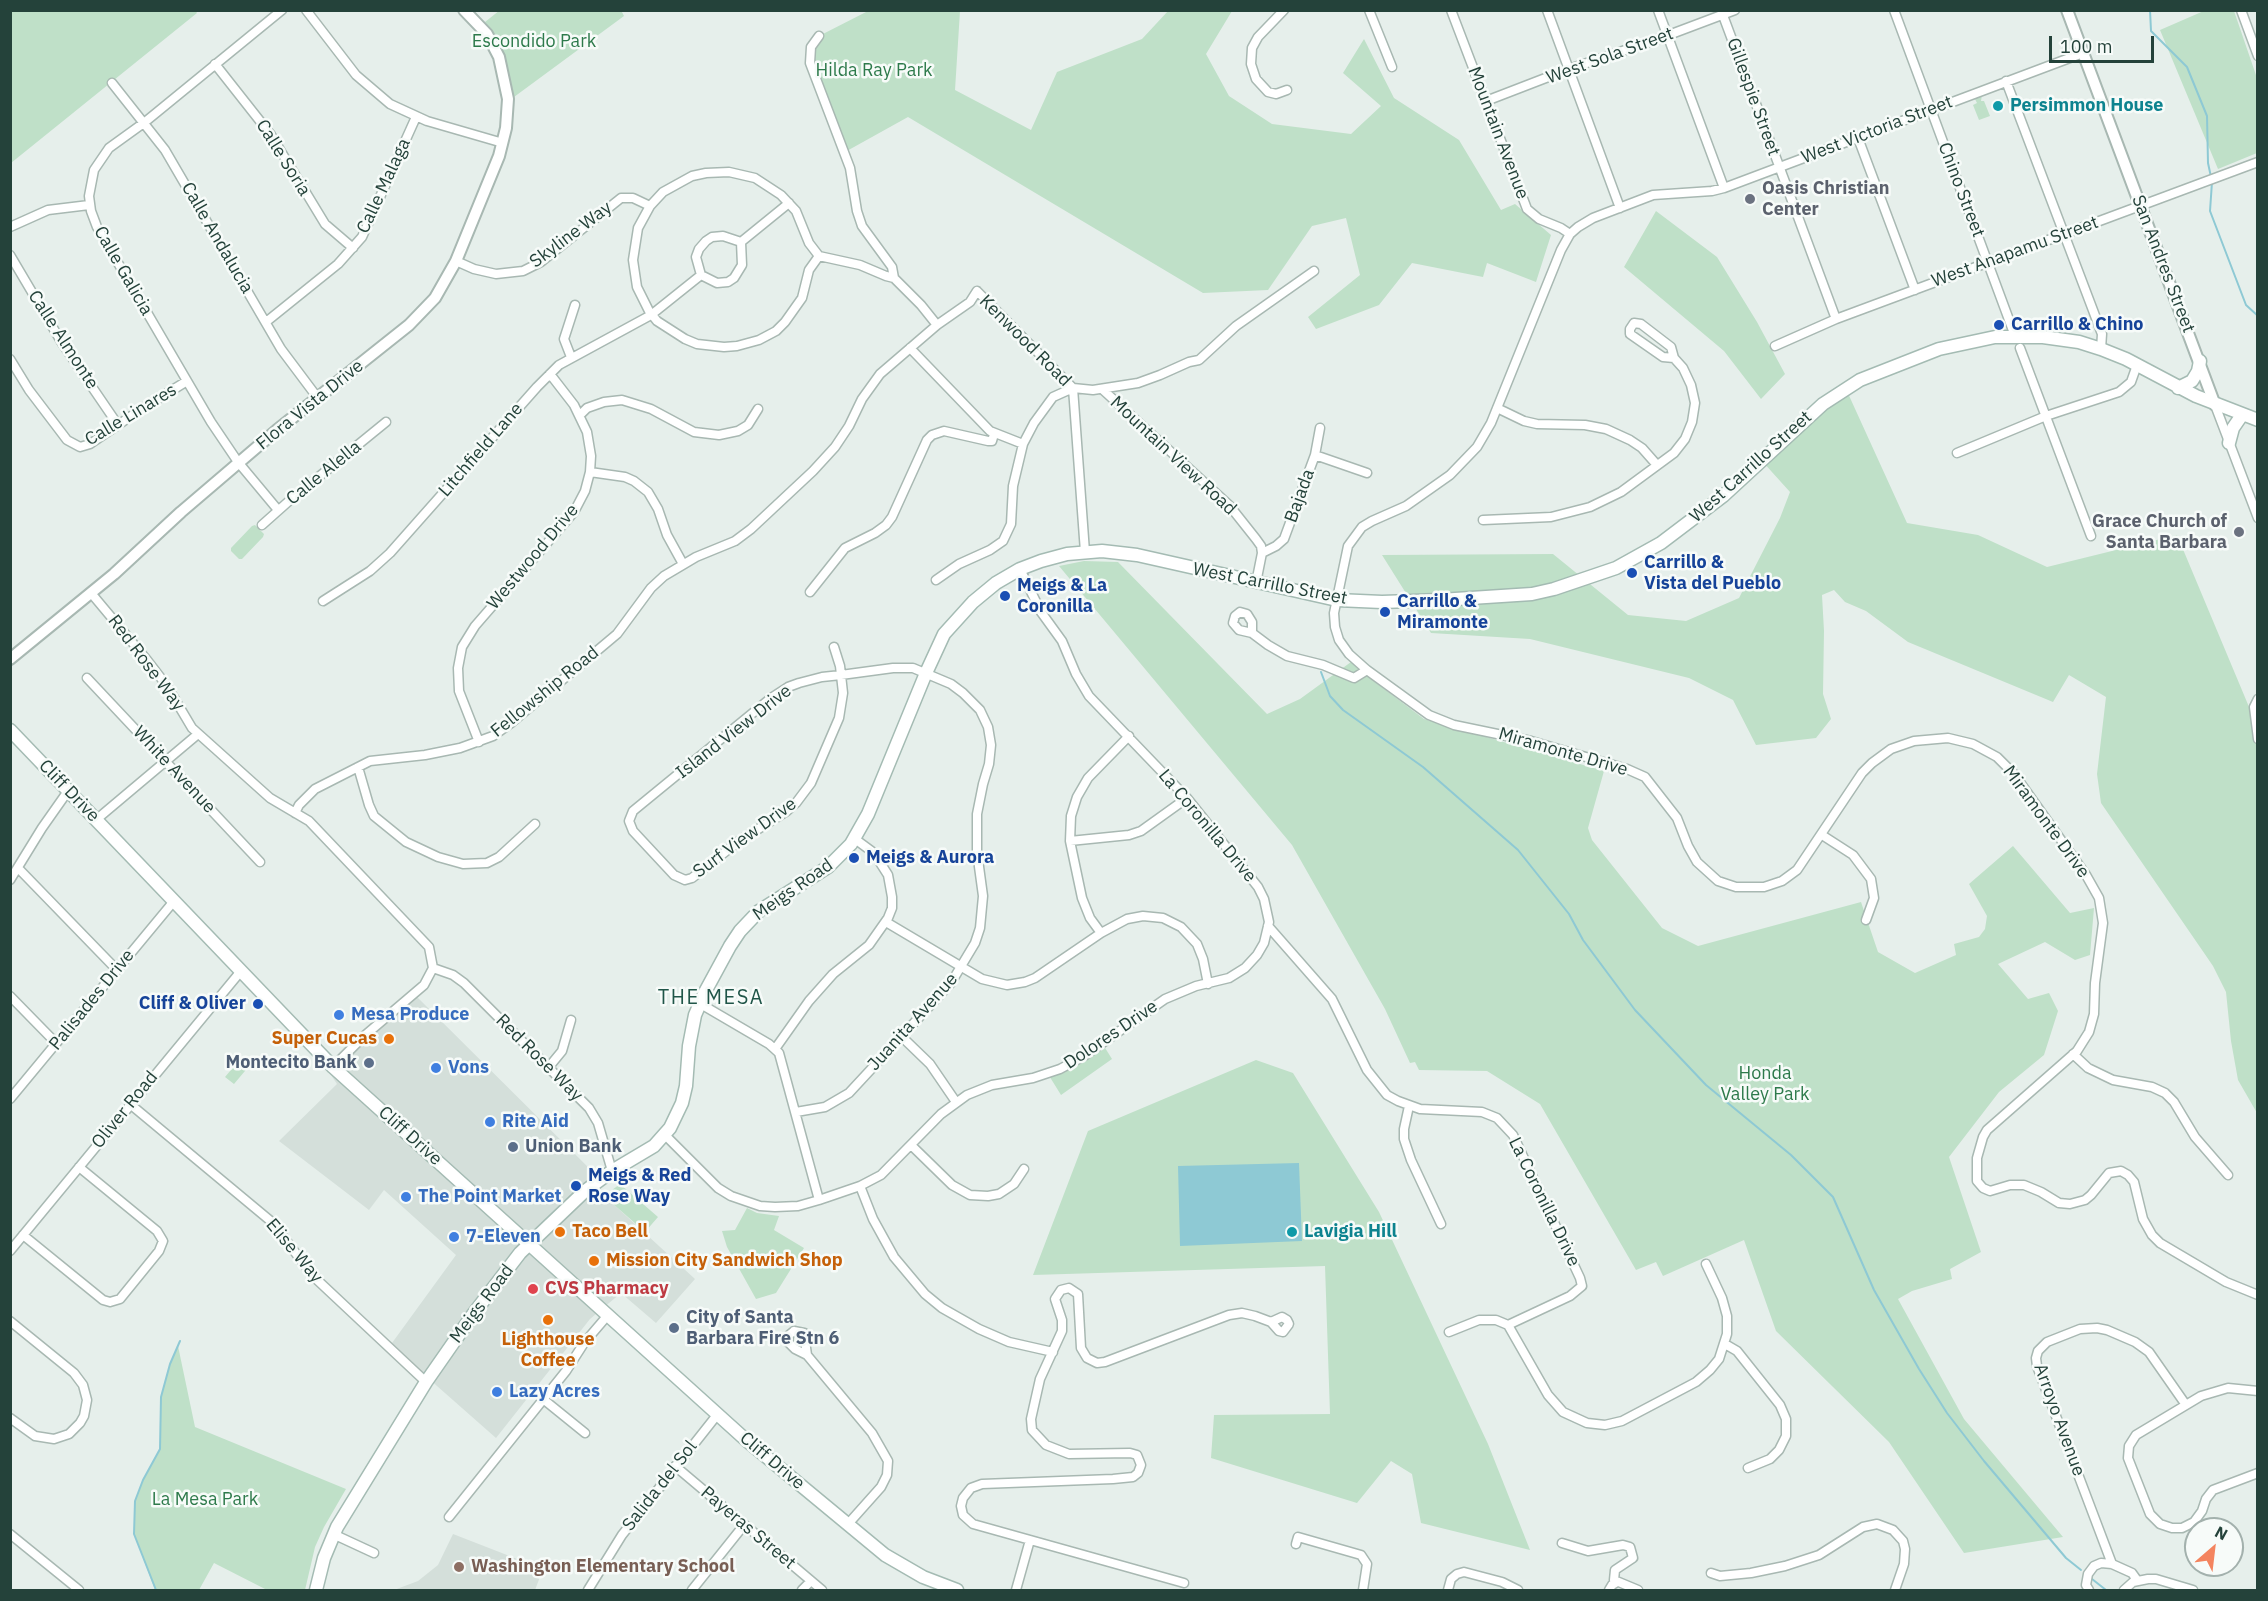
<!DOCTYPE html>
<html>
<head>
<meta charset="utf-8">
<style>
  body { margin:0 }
  #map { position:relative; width:2268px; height:1601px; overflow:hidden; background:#e6efeb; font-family:"IBM Plex Sans",sans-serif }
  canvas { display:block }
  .frame { position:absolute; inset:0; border:12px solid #24423a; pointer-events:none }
  .north { position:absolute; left:2184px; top:1517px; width:60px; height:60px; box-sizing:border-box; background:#f7fbf9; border:2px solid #a3b1ad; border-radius:50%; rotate:28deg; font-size:16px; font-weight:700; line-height:24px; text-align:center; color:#24423a }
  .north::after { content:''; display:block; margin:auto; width:21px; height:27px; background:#f4845f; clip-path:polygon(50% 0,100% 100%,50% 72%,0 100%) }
  .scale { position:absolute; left:2049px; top:36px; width:105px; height:27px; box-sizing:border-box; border:3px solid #24423a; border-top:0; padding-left:8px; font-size:18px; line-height:21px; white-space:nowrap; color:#24423a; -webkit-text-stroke:4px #f7fbf9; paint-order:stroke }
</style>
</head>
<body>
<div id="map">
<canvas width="2268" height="1601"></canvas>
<div class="frame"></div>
<div class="north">N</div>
<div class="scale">100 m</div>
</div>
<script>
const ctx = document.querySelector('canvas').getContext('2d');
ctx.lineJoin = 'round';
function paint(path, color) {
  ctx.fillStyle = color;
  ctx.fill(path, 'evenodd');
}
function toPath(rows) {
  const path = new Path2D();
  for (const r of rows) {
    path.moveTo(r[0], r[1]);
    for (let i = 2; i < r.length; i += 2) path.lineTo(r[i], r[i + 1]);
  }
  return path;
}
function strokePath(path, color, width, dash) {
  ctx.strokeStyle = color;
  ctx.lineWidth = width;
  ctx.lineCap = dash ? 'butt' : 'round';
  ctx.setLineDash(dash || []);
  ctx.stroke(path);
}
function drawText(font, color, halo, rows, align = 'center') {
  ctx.font = font + ' "IBM Plex Sans",sans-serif';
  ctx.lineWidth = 5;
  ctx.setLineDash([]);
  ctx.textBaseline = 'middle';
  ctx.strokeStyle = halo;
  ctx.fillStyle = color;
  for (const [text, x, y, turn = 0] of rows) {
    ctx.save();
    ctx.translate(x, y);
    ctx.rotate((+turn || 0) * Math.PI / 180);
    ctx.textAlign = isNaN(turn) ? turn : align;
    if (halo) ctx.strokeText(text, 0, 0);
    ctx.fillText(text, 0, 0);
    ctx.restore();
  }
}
paint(toPath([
  [414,994,604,1183,599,1191,695,1279,656,1323,621,1293,590,1319,496,1438,437,1386,392,1343,456,1255,384,1190,369,1210,279,1141,337,1084,329,1072],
  [453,1534,543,1569,535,1590,394,1590,418,1581,438,1565]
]), '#d4dfda');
paint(toPath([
  [195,10,197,13,11,163,10,11],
  [500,10,621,10,624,16,514,97,506,60,495,35,485,22],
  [2206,10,2234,11,2257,78,2257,153,2218,169,2160,30],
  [868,11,960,11,955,90,1031,130,1057,72,1142,39,1168,11,1232,11,1206,54,1229,96,1272,124,1351,134,1381,106,1343,73,1364,39,1394,98,1459,140,1501,210,1515,204,1551,235,1536,282,1487,263,1483,277,1412,263,1379,305,1316,329,1308,317,1360,275,1346,218,1312,226,1268,290,1203,293,908,117,845,152,809,54,819,36],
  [1982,95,1981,101,1984,101,1990,116,1979,120,1973,105,1977,103,1974,97],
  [1656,211,1717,257,1757,322,1785,374,1761,399,1724,351,1624,267],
  [1846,389,1907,523,1978,535,2047,567,2177,535,2257,726,2257,1113,2238,1080,2231,1041,2226,992,2213,966,2101,803,2097,774,2106,697,2069,675,2053,702,1908,642,1866,611,1845,602,1834,590,1822,595,1824,631,1823,694,1831,719,1816,738,1756,745,1733,700,1689,678,1530,639,1431,633,1382,555,1553,554,1628,615,1686,621,1739,598,1780,518,1790,492,1762,461],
  [255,525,264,534,263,537,242,559,239,559,231,551,231,548,252,526],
  [1084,561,1118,562,1267,714,1300,699,1351,662,1359,670,1424,719,1604,771,1588,828,1592,840,1662,928,1698,946,1861,902,1878,952,1915,973,1956,955,1954,944,1979,937,1985,929,1987,916,1969,884,2013,846,2070,913,2094,908,2090,955,2075,960,2045,942,1998,964,2028,999,2049,993,2058,1011,2044,1055,1999,1092,1949,1157,1981,1252,1950,1269,1952,1279,1912,1291,1898,1299,1964,1419,2063,1537,1964,1553,1889,1442,1776,1331,1744,1240,1663,1276,1656,1262,1636,1270,1540,1104,1487,1071,1419,1070,1415,1062,1410,1063,1385,1009,1292,845,1059,566],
  [1102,1043,1112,1059,1061,1095,1048,1074],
  [241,1058,250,1065,234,1084,225,1077],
  [1256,1060,1293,1073,1379,1212,1488,1444,1530,1550,1421,1523,1412,1474,1391,1461,1357,1503,1211,1458,1214,1415,1330,1414,1325,1266,1033,1275,1088,1131],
  [620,1184,658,1217,645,1232,604,1196],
  [747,1208,757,1213,779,1216,774,1230,804,1248,776,1293,756,1299,727,1247,722,1231,735,1230],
  [178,1346,195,1427,346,1489,324,1527,315,1547,305,1590,267,1590,214,1563,199,1590,155,1590,134,1534,135,1501,143,1480,160,1449,161,1397,170,1364]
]), '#bfe0c8');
paint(toPath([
  [1299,1163,1302,1241,1180,1246,1178,1166]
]), '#8ec9d4');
strokePath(toPath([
  [2150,10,2151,31,2187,67,2207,116,2208,163,2211,177],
  [2212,182,2210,211,2246,305,2258,316],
  [1321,672,1330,696,1343,710,1423,767,1518,850,1569,914,1583,940,1635,1010,1706,1085,1791,1155,1833,1197,1874,1290,1919,1369,1947,1413,1984,1461,2066,1558,2081,1570],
  [2092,1579,2106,1590],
  [156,1590,134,1534,135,1501,143,1480,160,1449,161,1397,170,1364,180,1341]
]), '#8ec9d4', 2);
const minor = toPath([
  [306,10,356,75,390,104,427,121,503,143],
  [1284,10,1258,37,1252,48,1251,64,1256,79,1268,92,1276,94,1287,90],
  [1369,10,1392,67],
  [1451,10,1527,209,1539,219,1561,228,1570,234],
  [1547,10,1620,208],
  [1658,10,1724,188],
  [1721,10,1836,319],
  [1894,10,2015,336],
  [2241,10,2258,56],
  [819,36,811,47,810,63,850,168,857,211,862,226,892,267,894,278,921,305,937,325],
  [2083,53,1724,188,1712,191,1653,195,1593,218,1578,227,1570,234,1561,250,1491,423,1477,447,1450,475,1406,506,1372,521,1362,527,1348,546,1334,613,1335,627,1339,640,1349,654,1367,670,1429,715,1454,725,1531,741,1627,769,1645,777,1677,818,1688,846,1697,862,1718,881,1736,887,1764,887,1782,881,1797,870,1862,773,1872,763,1891,749,1914,741,1948,738,1973,744,1997,757,2014,774,2086,875,2099,898,2103,923,2095,983,2094,1014,2089,1032,2077,1051,1987,1130,1983,1137,1977,1158,1977,1181,1983,1188,1990,1191,2010,1185,2024,1185,2041,1192,2059,1203,2070,1204,2085,1200,2091,1195,2109,1173,2121,1171,2128,1175,2134,1182,2143,1219,2152,1235,2160,1243,2226,1282,2258,1295],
  [215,64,271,135,325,224,353,248],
  [2006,81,2102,334,2101,349],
  [112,83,165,150,281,349,317,397],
  [1486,101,1569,69,1658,39,1735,10],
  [1858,138,1915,290],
  [10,227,48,210,89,205],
  [10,255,62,343,118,425],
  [819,256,809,270,802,298,785,322,776,331,759,340,737,346,724,347,697,344,685,339,657,321,649,311,637,287,633,260,638,228,650,206,663,192,692,176,706,173,729,172,755,178,781,195,796,211,809,243,819,256,860,265,886,276,894,278],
  [456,261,474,269,496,274,523,271,541,262,621,198,633,198,650,206],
  [701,275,717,283,728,282,734,278,742,265,741,242],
  [266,322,338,264,362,237,416,117],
  [1775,346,1836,319,2258,162],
  [910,348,990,431,1023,444],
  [2020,348,2091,536],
  [571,357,564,339,575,305],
  [10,359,29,390,67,440,80,447,90,444,140,410,187,381],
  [1102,389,1229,505,1256,539,1261,546,1262,553,1256,583],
  [2215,405,2258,518],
  [1497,408,1524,421,1537,424,1585,425,1606,429,1630,440,1642,448,1657,465],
  [580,415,587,408,604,402,622,400,651,409,694,432,719,435,738,431,748,425,758,409],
  [1957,453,2046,416,2119,392,2131,382,2137,365],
  [1315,455,1367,473],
  [590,472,625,477,634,481,648,492,658,509,667,535,683,564],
  [278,510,238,462,211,422,97,227,91,211,89,196,94,170,109,148,145,122,282,10],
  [1483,520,1551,517,1590,507,1621,492,1674,453,1685,439,1692,422,1695,403,1691,385,1683,368,1674,358,1671,347,1641,324,1634,323,1630,329,1630,334,1663,357,1674,358],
  [262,525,289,501,386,422],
  [1262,553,1276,546,1284,539,1315,455,1320,428],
  [936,580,959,564,990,550,1003,541,1011,524,1013,486,1023,444,1034,423,1053,397,1073,388,1093,390,1138,383,1160,375,1189,362,1199,360,1236,326,1314,271],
  [810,592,845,548,875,533,886,525,892,517,927,440,932,435,944,431,988,441,992,441,994,434],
  [91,593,147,660,167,686,192,728,270,798,309,821,429,947,433,968,424,985,363,1037,333,1067],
  [323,601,370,571,390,553,537,387,559,365,651,315,701,275,696,257,699,249,706,241,712,237,723,236,741,242,789,203],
  [1252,633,1239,630,1233,623,1235,616,1240,612,1247,614,1252,622,1252,633,1268,645,1287,656,1323,665,1354,678,1367,670],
  [87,678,260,862],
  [2258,699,2254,707,2258,739],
  [479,742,459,691,458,668,462,647,475,626,574,512,585,491,590,472,591,456,587,432,574,405,550,374],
  [358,767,369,805,374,816,406,842,438,857,463,864,487,863,499,857,535,824],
  [295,813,299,805,315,789,370,761,425,755,460,748,493,736,511,723,617,634,651,588,664,576,696,557,735,541,751,529,813,471,835,447,849,426,862,399,880,374,937,325,970,302,977,291,1073,388,1085,552],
  [97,819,198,734],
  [1822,835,1853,855,1871,879,1874,898,1866,920],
  [1070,841,1129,835,1141,831,1187,798],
  [18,868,117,970],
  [10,880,42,828,68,791],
  [886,922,982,979,1007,985,1025,982,1035,978,1101,933,1127,919,1143,916,1163,918,1181,927,1197,944,1203,959,1208,984],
  [1268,926,1332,999,1367,1070,1387,1095,1398,1101,1420,1109,1482,1112,1497,1118,1513,1135,1580,1278,1582,1286,1570,1296,1508,1325],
  [1101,933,1090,918,1082,898,1070,841,1071,816,1077,797,1088,778,1129,736],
  [433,968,453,975,464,983,589,1108,598,1123,612,1171],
  [10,996,56,1043],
  [699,1003,769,1044,779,1053,819,1200],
  [901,1036,930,1064,956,1102],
  [775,1049,809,1001,833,974,869,945,888,918,892,908,892,897,888,875,874,853,855,839],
  [2073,1054,2088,1068,2113,1080,2152,1087,2165,1093,2174,1102,2195,1137,2228,1175],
  [548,1068,562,1051,571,1020],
  [10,1099,174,901],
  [130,1104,273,1223,313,1276,426,1382],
  [1409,1106,1404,1129,1404,1139,1411,1160,1441,1224],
  [796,1112,825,1107,849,1093,951,983,975,943,980,928,983,896,977,852,977,814,983,784,989,764,991,745,988,727,980,710,963,693,951,684,913,668,893,668,841,675,822,677,799,683,788,687,771,698,633,811,629,821,633,831,674,875,685,880,692,878,739,841,787,811,796,803,811,783,839,718,843,693,840,666,834,647],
  [665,1135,718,1188,731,1196,760,1206,775,1207,798,1206,819,1200,860,1186,881,1175,941,1114,967,1095,992,1085,1033,1078,1060,1069,1084,1056,1165,999,1196,986,1229,978,1245,968,1257,955,1264,943,1269,922,1264,899,1258,887,1187,798,1089,696,1076,674,1062,641,1041,612,1020,569],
  [911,1145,952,1185,970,1195,988,1196,999,1194,1014,1184,1024,1169],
  [860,1186,873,1219,894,1257,925,1294,942,1308,979,1329,1009,1342,1053,1352],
  [23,1235,103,1300,110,1302,120,1299,159,1251,163,1241,157,1231,79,1167],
  [10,1251,241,971],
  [10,1321,74,1373,83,1385,87,1400,84,1416,80,1423,69,1434,54,1439,35,1436,10,1418],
  [794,1331,804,1333,807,1355,795,1349,788,1342,789,1335,794,1331],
  [1449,1332,1479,1320,1496,1320,1508,1325,1548,1395,1563,1412,1587,1423,1605,1425,1622,1421,1696,1382,1710,1370,1719,1359,1727,1334,1727,1316,1722,1298,1706,1264],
  [1725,1344,1737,1351,1780,1405,1786,1419,1786,1436,1779,1450,1770,1459,1748,1468],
  [807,1355,872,1433,888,1461,887,1475,881,1487,848,1524],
  [2258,1391,2228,1388,2201,1396,2136,1435,2129,1446,2128,1458,2150,1514,2160,1524,2172,1528,2182,1528,2194,1522,2202,1511,2206,1499,2213,1490,2258,1473],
  [543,1399,585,1433],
  [675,1466,822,1590],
  [449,1517,566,1371,584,1343,608,1315],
  [10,1534,79,1590],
  [333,1534,374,1553],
  [1562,1543,1588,1551,1623,1545,1630,1547,1633,1558,1615,1570,1614,1580,1638,1590],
  [1296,1544,1298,1537,1361,1555,1367,1564,1363,1590],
  [2112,1564,2037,1366,2036,1358,2038,1351,2047,1342,2080,1329,2097,1328,2107,1330,2135,1342,2149,1352,2186,1405],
  [1711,1573,1720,1576,1751,1573,1785,1566,1819,1555,1863,1527,1877,1524,1893,1530,1903,1541,1905,1549,1904,1564,1895,1590],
  [1184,1583,973,1524,963,1515,961,1506,963,1498,971,1488,982,1484,1113,1479,1133,1477,1138,1473,1141,1465,1137,1455,1130,1453,1069,1454,1046,1445,1032,1430,1031,1419,1040,1379,1062,1331,1062,1320,1055,1299,1061,1290,1069,1288,1078,1294,1081,1348,1087,1358,1097,1363,1105,1362,1229,1315,1242,1313,1255,1316,1271,1322,1279,1331,1283,1332,1289,1324,1287,1320,1282,1317,1271,1322],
  [588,1590,622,1535,717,1415],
  [692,1590,744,1525],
  [802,1590,811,1581],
  [1016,1590,1030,1540],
  [1448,1590,1451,1579,1457,1574,1464,1572,1502,1582,1518,1590],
  [1609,1590,1612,1585,1617,1582],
  [2089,1590,2086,1585,2088,1574,2094,1566,2101,1563,2112,1564,2132,1573,2137,1580],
  [2124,1590,2133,1582,2148,1579,2156,1579,2193,1590]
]);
const tertiary = toPath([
  [2067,10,2215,405],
  [10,659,114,574,181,512,277,430,409,325,435,298,456,261,499,156,506,128,508,99,499,57,487,34,464,10]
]);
const secondary = toPath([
  [2178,388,2192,381,2198,371,2200,361],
  [2229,443,2233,428,2242,415],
  [10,730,333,1067,746,1440,885,1555,923,1577,957,1590],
  [316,1590,324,1558,337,1527,426,1382,474,1313,520,1253,585,1191,612,1171,654,1146,670,1128,682,1103,686,1086,689,1046,695,1015,705,992,730,946,740,931,759,911,828,867,851,844,868,814,926,673,944,634,973,602,996,583,1020,569,1041,561,1067,554,1102,551,1137,555,1337,600,1382,602,1440,600,1532,594,1554,589,1616,568,1661,543,1723,496,1823,404,1860,380,1939,349,1995,337,2043,337,2079,342,2101,349,2126,359,2196,396,2258,420]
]);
strokePath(minor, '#a8b8b2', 11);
strokePath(tertiary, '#a8b8b2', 14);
strokePath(secondary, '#a4bbb3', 15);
strokePath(minor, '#fff', 8);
strokePath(tertiary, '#fff', 10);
strokePath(secondary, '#fff', 12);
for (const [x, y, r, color] of [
  [1998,106,6,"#0f9aa8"],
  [1750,199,6,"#6b7280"],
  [1999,325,6,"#1a4fb4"],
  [2239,532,6,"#6b7280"],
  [1632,573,6,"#1a4fb4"],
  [1005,596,6,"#1a4fb4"],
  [1385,612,6,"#1a4fb4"],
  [854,858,6,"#1a4fb4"],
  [258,1004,6,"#1a4fb4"],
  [339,1015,6,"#3f7fe0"],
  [389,1039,6,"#e8710a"],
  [369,1063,6,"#5c6f8a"],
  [436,1068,6,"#3f7fe0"],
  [490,1122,6,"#3f7fe0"],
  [513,1147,6,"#5c6f8a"],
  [576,1186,6,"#1a4fb4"],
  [406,1197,6,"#3f7fe0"],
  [560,1232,6,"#e8710a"],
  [1292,1232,6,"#0f9aa8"],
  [454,1237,6,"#3f7fe0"],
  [594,1261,6,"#e8710a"],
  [533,1289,6,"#e0444e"],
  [548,1320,6,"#e8710a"],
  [674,1328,6,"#5c6f8a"],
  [497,1392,6,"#3f7fe0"],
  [459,1567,6,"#8d6e63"]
]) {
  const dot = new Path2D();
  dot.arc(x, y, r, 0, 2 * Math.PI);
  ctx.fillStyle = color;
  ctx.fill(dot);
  strokePath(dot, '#f7fbf9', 2);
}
drawText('18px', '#2d7a4b', '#f7fbf9', [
  ["Escondido Park",534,42],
  ["Hilda Ray Park",874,71],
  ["Honda",1765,1074],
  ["Valley Park",1765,1095],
  ["La Mesa Park",205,1500]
]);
drawText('18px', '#24423a', '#f7fbf9', [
  ["West Sola Street",1610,56,-20],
  ["Gillespie Street",1753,97,70],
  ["West Victoria Street",1877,130,-21],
  ["Mountain Avenue",1498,133,69],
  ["Calle Soria",283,158,58],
  ["Calle Malaga",384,186,-65],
  ["Chino Street",1961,190,69],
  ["Skyline Way",571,235,-37],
  ["Calle Andalucia",217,238,60],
  ["West Anapamu Street",2015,252,-20],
  ["San Andres Street",2163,264,69],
  ["Calle Galicia",123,271,60],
  ["Calle Almonte",63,340,57],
  ["Kenwood Road",1025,341,45],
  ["Flora Vista Drive",310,405,-39],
  ["Calle Linares",131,415,-31],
  ["Litchfield Lane",481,450,-49],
  ["Mountain View Road",1173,456,43],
  ["West Carrillo Street",1751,467,-42],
  ["Calle Alella",324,473,-39],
  ["Bajada",1300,496,-70],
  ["Westwood Drive",533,557,-50],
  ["West Carrillo Street",1270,584,11],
  ["Red Rose Way",146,663,53],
  ["Fellowship Road",545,692,-39],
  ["Island View Drive",734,732,-38],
  ["Miramonte Drive",1563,752,16],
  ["White Avenue",174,770,47],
  ["Cliff Drive",69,791,46],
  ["Miramonte Drive",2046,822,54],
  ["La Coronilla Drive",1207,826,50],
  ["Surf View Drive",745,838,-36],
  ["Meigs Road",793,890,-35],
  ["Palisades Drive",92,1000,-51],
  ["Juanita Avenue",913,1022,-48],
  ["Dolores Drive",1111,1035,-34],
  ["Red Rose Way",539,1058,45],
  ["Oliver Road",125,1110,-51],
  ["Cliff Drive",410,1136,42],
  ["La Coronilla Drive",1544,1202,64],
  ["Elise Way",294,1251,50],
  ["Meigs Road",482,1304,-53],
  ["Arroyo Avenue",2059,1420,70],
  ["Cliff Drive",772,1461,40],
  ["Salida del Sol",660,1486,-52],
  ["Payeras Street",748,1528,40]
]);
drawText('bold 18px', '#0d838f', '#f7fbf9', [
  ["Persimmon House",2010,106],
  ["Lavigia Hill",1304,1232]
], 'left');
drawText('bold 18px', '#5b616d', '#f7fbf9', [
  ["Oasis Christian",1762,189],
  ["Center",1762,210],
  ["Grace Church of",2227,522,"right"],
  ["Santa Barbara",2227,543,"right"]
], 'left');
drawText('bold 18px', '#164399', '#f7fbf9', [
  ["Carrillo & Chino",2011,325],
  ["Carrillo &",1644,563],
  ["Vista del Pueblo",1644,584],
  ["Meigs & La",1017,586],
  ["Coronilla",1017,607],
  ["Carrillo &",1397,602],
  ["Miramonte",1397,623],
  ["Meigs & Aurora",866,858],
  ["Cliff & Oliver",246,1004,"right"],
  ["Meigs & Red",588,1176],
  ["Rose Way",588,1197]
], 'left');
drawText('bold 18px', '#366cbe', '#f7fbf9', [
  ["Mesa Produce",351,1015],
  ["Vons",448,1068],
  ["Rite Aid",502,1122],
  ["The Point Market",418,1197],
  ["7-Eleven",466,1237],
  ["Lazy Acres",509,1392]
], 'left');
drawText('bold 18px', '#c56008', '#f7fbf9', [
  ["Super Cucas",377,1039,"right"],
  ["Taco Bell",572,1232],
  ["Mission City Sandwich Shop",606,1261],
  ["Lighthouse",548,1340,"center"],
  ["Coffee",548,1361,"center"]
], 'left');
drawText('bold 18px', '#4e5e75', '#f7fbf9', [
  ["Montecito Bank",357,1063,"right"],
  ["Union Bank",525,1147],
  ["City of Santa",686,1318],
  ["Barbara Fire Stn 6",686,1339]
], 'left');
drawText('bold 18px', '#be3a42', '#f7fbf9', [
  ["CVS Pharmacy",545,1289]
], 'left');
drawText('bold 18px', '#785e54', '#f7fbf9', [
  ["Washington Elementary School",471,1567]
], 'left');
ctx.letterSpacing = '1.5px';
drawText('20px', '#1f5548', '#f7fbf9', [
  ["THE MESA",711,998]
]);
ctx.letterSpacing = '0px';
</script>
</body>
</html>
